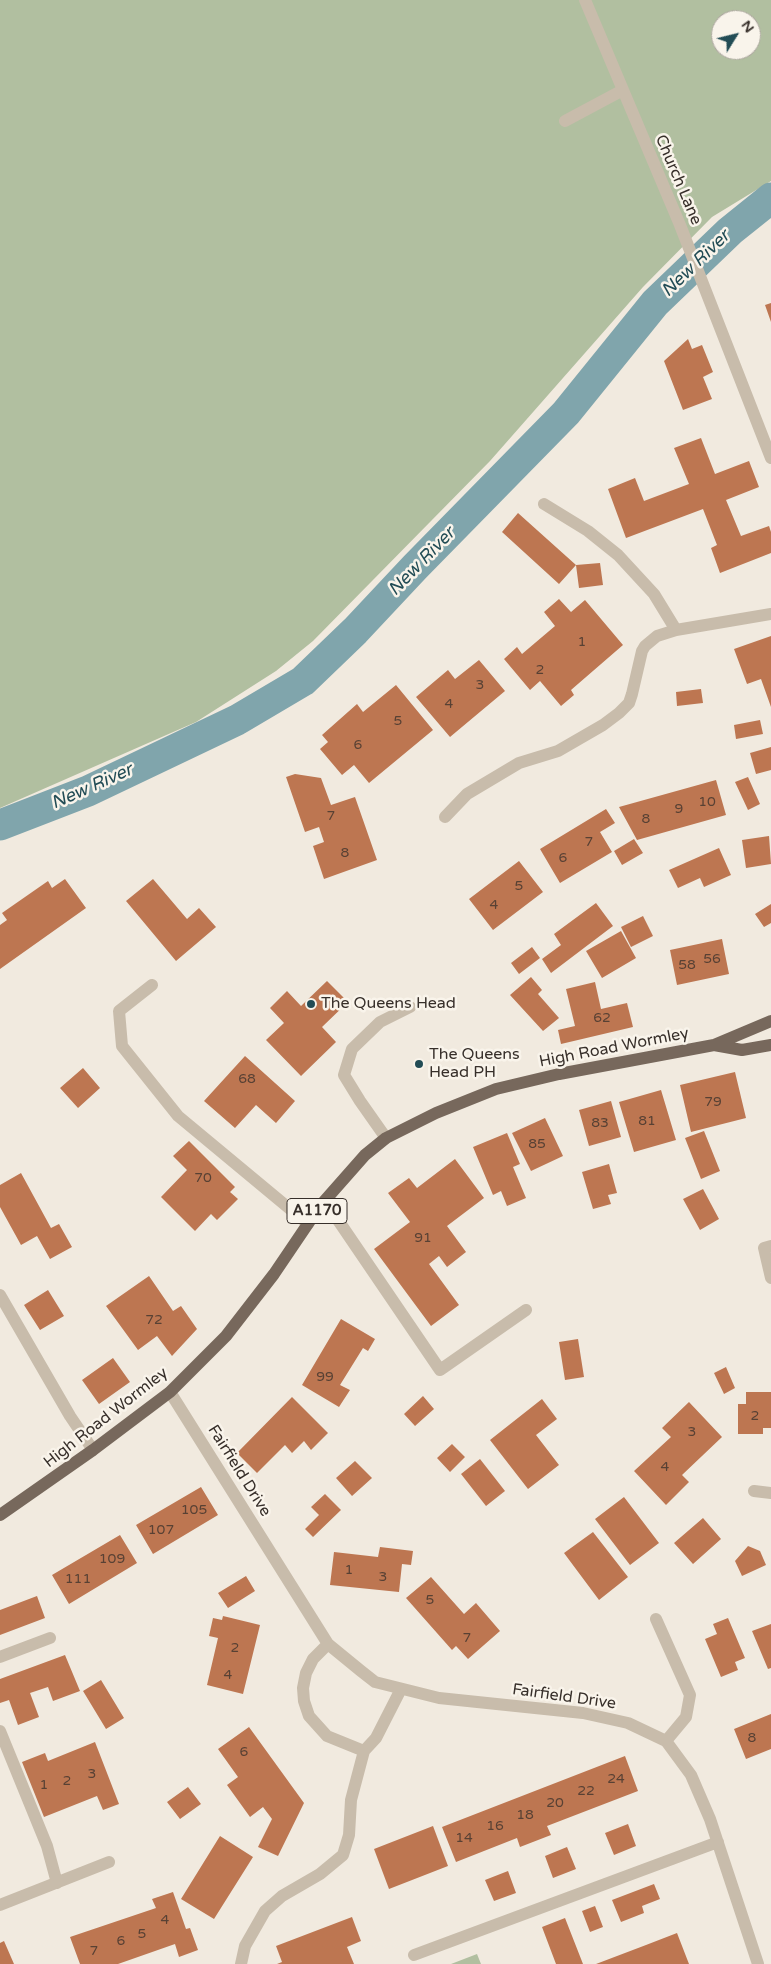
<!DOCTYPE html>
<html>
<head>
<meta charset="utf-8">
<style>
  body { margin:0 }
  #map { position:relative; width:771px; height:1964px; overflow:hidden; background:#f1eadf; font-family:"Varela Round",sans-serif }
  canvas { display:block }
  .north { position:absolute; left:711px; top:10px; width:50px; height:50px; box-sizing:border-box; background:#f9f4eb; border:1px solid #aba59e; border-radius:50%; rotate:54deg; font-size:14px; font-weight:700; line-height:20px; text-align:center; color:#372f2a }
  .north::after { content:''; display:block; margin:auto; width:18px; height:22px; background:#224c55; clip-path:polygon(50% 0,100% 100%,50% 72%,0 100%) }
</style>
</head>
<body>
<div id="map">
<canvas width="771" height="1964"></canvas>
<div class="north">N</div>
</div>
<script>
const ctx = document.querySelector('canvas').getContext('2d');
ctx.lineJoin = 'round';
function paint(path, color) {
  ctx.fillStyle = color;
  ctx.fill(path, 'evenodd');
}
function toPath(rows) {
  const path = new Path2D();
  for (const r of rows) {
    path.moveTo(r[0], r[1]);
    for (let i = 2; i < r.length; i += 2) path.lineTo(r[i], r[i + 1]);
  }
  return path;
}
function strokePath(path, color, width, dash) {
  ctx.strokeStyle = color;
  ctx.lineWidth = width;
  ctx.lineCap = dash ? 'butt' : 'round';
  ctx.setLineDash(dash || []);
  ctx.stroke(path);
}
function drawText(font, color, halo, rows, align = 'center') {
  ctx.font = font + ' "Varela Round",sans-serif';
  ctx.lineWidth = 5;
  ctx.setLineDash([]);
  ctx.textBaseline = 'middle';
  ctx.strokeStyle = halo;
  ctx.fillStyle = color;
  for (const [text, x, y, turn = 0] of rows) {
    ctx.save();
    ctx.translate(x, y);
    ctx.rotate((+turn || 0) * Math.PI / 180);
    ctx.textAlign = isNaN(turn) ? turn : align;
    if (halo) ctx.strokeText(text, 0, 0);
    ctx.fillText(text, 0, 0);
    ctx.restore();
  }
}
paint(toPath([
  [0,0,771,0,771,181,712,217,643,287,490,461,313,641,276,671,196,722,0,808],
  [721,20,751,20,751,50,721,50],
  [477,1954,481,1964,451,1964]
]), '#b1bfa0');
strokePath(toPath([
  [0,825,88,791,237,720,303,681,355,631,415,567,566,413,655,303,730,231,771,198]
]), '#80a5ac', 31);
paint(toPath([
  [771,303,771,322,765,305],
  [688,339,692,349,702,345,713,372,703,377,712,399,683,410,664,361],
  [701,438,715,474,749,461,759,487,726,500,741,536,769,526,771,532,771,553,720,573,711,548,717,545,703,509,626,538,608,489,635,478,644,501,689,484,674,448],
  [518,513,576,565,600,563,603,585,579,588,576,565,559,584,502,532],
  [559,599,571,612,585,600,623,645,571,690,574,695,561,706,540,681,530,690,504,659,517,647,522,654,555,626,544,612],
  [771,636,771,707,761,679,747,684,734,649],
  [479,660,505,691,450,737,416,697,448,670,455,679],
  [396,685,433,730,369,783,354,765,342,775,320,749,328,742,322,735,357,704,363,712],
  [701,689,703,703,677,706,676,692],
  [760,720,763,734,736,739,734,725],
  [771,747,771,770,756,774,750,753],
  [295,774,321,778,331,805,355,797,377,860,324,879,313,846,324,842,319,827,305,832,286,777],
  [748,777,760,804,748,810,735,782],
  [716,780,726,815,669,831,637,840,619,807],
  [606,809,615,823,600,832,612,852,560,883,540,849],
  [769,836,771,864,746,868,742,840],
  [634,839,643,853,622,865,614,851],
  [719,848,731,875,704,887,700,878,678,888,669,870],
  [519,861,543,892,493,930,469,899],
  [65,879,86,908,0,969,0,925,7,920,2,913,48,881,52,888],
  [153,879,187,919,199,908,216,927,176,961,126,901],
  [596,903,613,926,551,973,542,959,561,945,554,934],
  [771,904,771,923,764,927,755,914],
  [643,916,653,936,631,947,621,927],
  [621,931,636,958,602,978,586,951],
  [722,939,729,974,677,985,670,950],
  [532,947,540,958,519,974,511,963],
  [531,977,542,990,538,994,559,1018,543,1031,510,995],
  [327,981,348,1002,322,1027,336,1042,301,1076,266,1040,284,1023,270,1008,287,991,301,1006],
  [595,982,601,1009,627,1003,633,1027,561,1044,558,1030,575,1026,566,989],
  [245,1056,295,1101,276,1123,256,1105,235,1128,204,1101],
  [83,1068,100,1088,78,1108,60,1088],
  [735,1072,746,1118,691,1132,680,1085],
  [661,1090,676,1140,634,1152,619,1102],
  [611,1101,621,1137,589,1146,579,1110],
  [545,1118,563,1156,531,1171,512,1133],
  [704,1131,720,1171,701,1179,685,1138],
  [507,1133,520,1164,513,1167,526,1198,507,1206,501,1191,493,1195,473,1147],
  [189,1141,235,1187,230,1192,238,1199,217,1220,211,1214,195,1231,161,1197,187,1170,173,1156],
  [455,1159,484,1198,447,1226,466,1252,447,1267,439,1256,429,1264,459,1305,431,1326,374,1249,410,1222,388,1193,409,1178,417,1188],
  [609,1164,617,1193,608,1195,611,1204,593,1209,582,1172],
  [21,1173,51,1228,59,1224,72,1247,50,1259,37,1236,21,1245,0,1207,0,1185],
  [703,1189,719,1219,700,1230,683,1199],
  [149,1276,173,1311,181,1306,197,1329,172,1356,157,1336,138,1350,106,1306],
  [48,1290,64,1316,40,1330,24,1305],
  [341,1319,375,1339,368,1351,363,1348,340,1385,350,1390,339,1407,302,1385],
  [578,1339,584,1377,565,1380,559,1342],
  [113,1358,130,1382,99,1404,82,1380],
  [726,1367,735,1388,724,1394,714,1373],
  [746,1392,771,1392,771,1428,763,1428,763,1434,738,1434,738,1404,746,1404],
  [423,1396,434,1409,415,1426,404,1414],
  [292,1397,328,1433,311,1450,304,1441,292,1453,285,1445,257,1473,237,1453],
  [542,1399,557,1419,536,1435,559,1465,528,1489,490,1440],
  [689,1402,722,1437,682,1475,689,1482,666,1505,634,1471,671,1437,662,1428],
  [452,1444,465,1457,450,1472,437,1458],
  [480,1459,505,1491,486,1506,461,1474],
  [355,1461,372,1478,352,1496,336,1478],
  [201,1487,218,1515,153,1554,136,1525],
  [325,1494,341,1510,313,1537,305,1529,319,1515,311,1507],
  [624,1497,659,1543,630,1565,595,1519],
  [703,1518,721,1539,693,1564,674,1543],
  [593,1532,628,1577,599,1600,564,1553],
  [120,1535,137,1563,69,1604,52,1575],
  [748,1546,760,1551,766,1565,742,1576,735,1561],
  [380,1547,413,1551,411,1565,402,1564,399,1592,330,1585,334,1552,378,1557],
  [246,1576,255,1591,228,1608,218,1593],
  [431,1577,464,1614,476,1603,500,1631,468,1659,456,1646,452,1650,406,1598],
  [37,1596,45,1618,0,1635,0,1610],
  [223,1616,260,1625,243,1694,207,1685,218,1638,209,1636,213,1618,222,1620],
  [728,1618,745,1658,735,1662,738,1670,721,1677,705,1639,717,1634,713,1624],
  [771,1624,771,1668,768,1669,752,1631],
  [65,1655,80,1691,53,1701,48,1687,30,1693,39,1717,18,1725,9,1700,0,1703,0,1679],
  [101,1680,124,1718,106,1729,83,1691],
  [771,1714,771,1749,746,1759,734,1729],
  [249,1727,304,1803,278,1856,258,1847,272,1819,263,1807,250,1817,227,1785,238,1777,218,1749],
  [95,1742,119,1804,103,1810,97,1796,44,1817,22,1762,45,1753,48,1761],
  [625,1756,638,1791,547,1826,551,1835,520,1847,517,1838,456,1862,442,1827],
  [188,1787,201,1804,180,1819,167,1802],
  [628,1824,636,1846,614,1855,605,1833],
  [433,1826,448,1866,389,1889,374,1849],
  [220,1836,253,1857,214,1919,181,1899],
  [567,1847,576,1869,553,1878,545,1856],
  [508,1871,516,1893,494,1901,485,1880],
  [654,1884,660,1899,642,1906,644,1913,621,1922,612,1900],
  [173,1892,186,1929,190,1928,198,1950,179,1957,175,1944,118,1964,80,1964,70,1937,156,1908,152,1899],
  [595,1906,603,1927,590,1932,582,1911],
  [352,1917,361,1941,347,1947,354,1964,277,1964,282,1962,276,1946],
  [565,1918,583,1964,556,1964,542,1927],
  [677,1933,689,1964,596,1964,646,1945],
  [4,1941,14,1964,0,1964,0,1943]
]), '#bd7651');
strokePath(toPath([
  [585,0,680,225,771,458],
  [565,121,623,90],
  [544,504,588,531,618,555,654,594,676,630],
  [445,817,467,794,519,763,558,751,603,725,619,713,629,703,632,694,642,651,645,646,657,636,676,630,771,614],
  [152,985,119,1011,122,1046,178,1116,308,1224],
  [386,1138,360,1101,344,1075,352,1049,380,1022,410,1007],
  [325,1201,440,1370,526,1310],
  [771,1246,764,1248,771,1278],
  [0,1295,70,1416,93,1450],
  [170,1392,328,1644,361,1671,375,1682,439,1698,583,1713,628,1723,666,1741,691,1775,710,1819,758,1964],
  [754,1491,771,1493],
  [656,1619,690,1695,686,1717,666,1741],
  [328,1644,313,1659,306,1673,303,1688,304,1701,309,1716,327,1736,364,1751,376,1738,401,1689],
  [0,1657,50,1638],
  [0,1731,47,1846,57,1883],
  [0,1905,109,1862],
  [414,1955,718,1842],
  [241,1964,245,1946,265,1911,282,1896,320,1874,343,1855,349,1835,351,1800,364,1751]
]), '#c8bcab', 12);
strokePath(toPath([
  [714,1045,742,1050,771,1045],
  [0,1515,93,1450,170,1392,226,1336,274,1274,320,1206,365,1155,386,1138,436,1113,496,1089,559,1074,714,1045,771,1021]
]), '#77685c', 12);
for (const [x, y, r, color] of [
  [311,1004,5,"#224c55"],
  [419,1064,5,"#224c55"]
]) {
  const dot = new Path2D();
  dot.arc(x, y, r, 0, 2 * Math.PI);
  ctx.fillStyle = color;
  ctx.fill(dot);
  strokePath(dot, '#f9f4eb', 2);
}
drawText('14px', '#584134', null, [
  ["1",582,642],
  ["2",540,670],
  ["3",480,685],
  ["4",449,704],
  ["5",398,721],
  ["6",358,745],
  ["10",707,802],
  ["9",679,809],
  ["7",331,816],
  ["8",646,819],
  ["7",589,842],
  ["8",345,853],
  ["6",563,858],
  ["5",519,886],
  ["4",494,905],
  ["56",712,959],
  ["58",687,965],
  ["62",602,1018],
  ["68",247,1079],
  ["79",713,1102],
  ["81",647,1121],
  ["83",600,1123],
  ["85",537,1144],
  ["70",203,1178],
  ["91",423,1238],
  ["72",154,1320],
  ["99",325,1377],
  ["2",755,1416],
  ["3",692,1432],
  ["4",665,1467],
  ["105",194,1510],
  ["107",161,1530],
  ["109",112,1559],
  ["1",349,1570],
  ["3",383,1577],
  ["111",78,1579],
  ["5",430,1600],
  ["7",467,1638],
  ["2",235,1648],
  ["4",228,1675],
  ["8",752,1738],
  ["6",244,1752],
  ["3",92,1774],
  ["24",616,1779],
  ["2",67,1781],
  ["1",44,1785],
  ["22",586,1791],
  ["20",555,1803],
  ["18",525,1815],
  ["16",495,1826],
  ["14",464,1838],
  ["4",165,1920],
  ["5",142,1934],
  ["6",121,1941],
  ["7",94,1951]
]);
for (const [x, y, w] of [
  [317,1211,60]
]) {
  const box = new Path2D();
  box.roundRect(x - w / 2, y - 12.5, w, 25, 4);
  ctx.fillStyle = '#f9f4eb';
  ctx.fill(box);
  strokePath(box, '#372f2a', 1);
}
drawText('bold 15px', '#372f2a', null, [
  ["A1170",317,1211]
]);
drawText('16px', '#372f2a', '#f9f4eb', [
  ["Church Lane",678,180,67],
  ["High Road Wormley",614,1048,-11],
  ["High Road Wormley",106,1418,-38],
  ["Fairfield Drive",239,1471,58],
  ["Fairfield Drive",564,1697,8]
]);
drawText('16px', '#372f2a', '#f9f4eb', [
  ["The Queens Head",321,1004],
  ["The Queens",429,1055],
  ["Head PH",429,1073]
], 'left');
drawText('italic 18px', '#224c55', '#f9f4eb', [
  ["New River",696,264,-44],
  ["New River",422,562,-46],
  ["New River",92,787,-24]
]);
</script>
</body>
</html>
